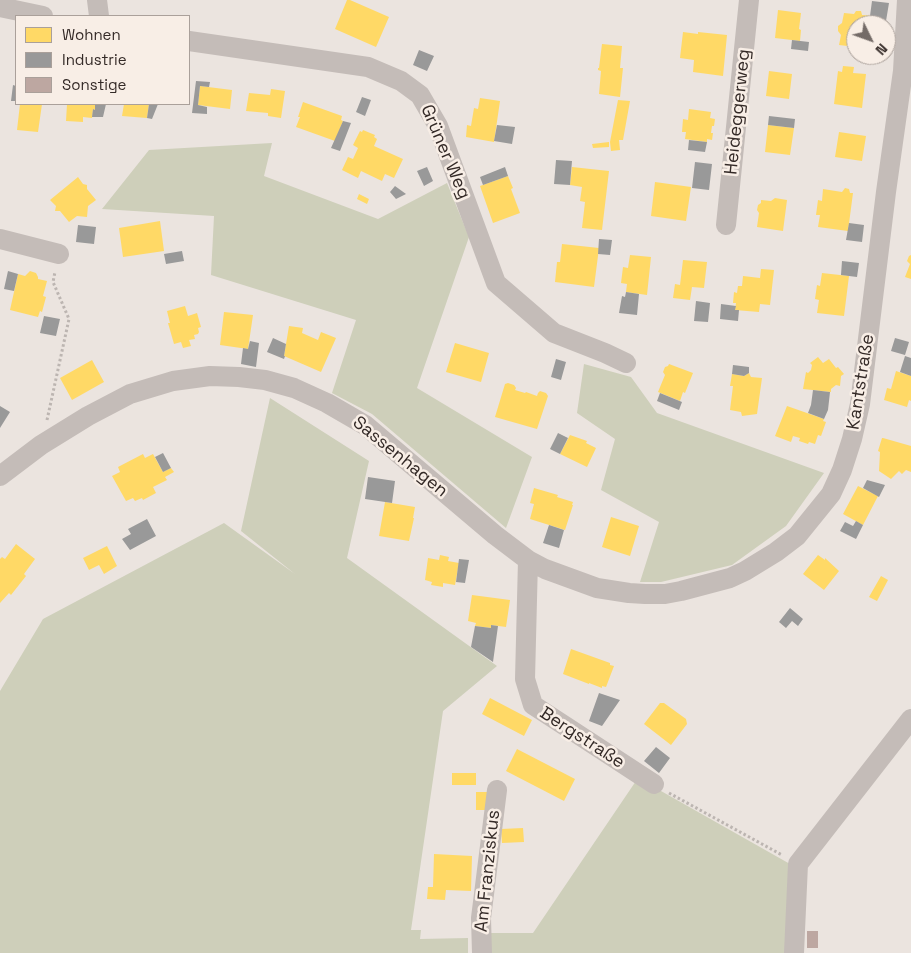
<!DOCTYPE html>
<html>
<head>
<meta charset="utf-8">
<style>
  body { margin:0 }
  #map { position:relative; width:911px; height:953px; overflow:hidden; background:#ebe4df; font-family:"Space Grotesk",sans-serif }
  canvas { display:block }
  .legend { position:absolute; left:15px; top:15px; width:175px; height:90px; box-sizing:border-box; background:#f8eee6; border:1px solid #aaa09a; margin:0; padding:6px 9px; list-style:none; font-size:15px; color:#342a27 }
  .legend li { display:flex; align-items:center; gap:10px; height:25px }
  .legend b { width:25px; border:1px solid #aaa09a }
  .north { position:absolute; left:846px; top:15px; width:50px; height:50px; box-sizing:border-box; background:#f8eee6; border:1px solid #aaa09a; border-radius:50%; rotate:132deg; font-size:14px; font-weight:700; line-height:20px; text-align:center; color:#342a27 }
  .north::after { content:''; display:block; margin:auto; width:18px; height:22px; background:#746b67; clip-path:polygon(50% 0,100% 100%,50% 72%,0 100%) }
</style>
</head>
<body>
<div id="map">
<canvas width="911" height="953"></canvas>
<ul class="legend">
<li><b style="height:14px;background:#ffd966"></b>Wohnen</li>
<li><b style="height:14px;background:#999"></b>Industrie</li>
<li><b style="height:14px;background:#bda7a1"></b>Sonstige</li>
</ul>
<div class="north">N</div>
</div>
<script>
const ctx = document.querySelector('canvas').getContext('2d');
ctx.lineJoin = 'round';
function paint(path, color) {
  ctx.fillStyle = color;
  ctx.fill(path, 'evenodd');
}
function toPath(rows) {
  const path = new Path2D();
  for (const r of rows) {
    path.moveTo(r[0], r[1]);
    for (let i = 2; i < r.length; i += 2) path.lineTo(r[i], r[i + 1]);
  }
  return path;
}
function strokePath(path, color, width, dash) {
  ctx.strokeStyle = color;
  ctx.lineWidth = width;
  ctx.lineCap = dash ? 'butt' : 'round';
  ctx.setLineDash(dash || []);
  ctx.stroke(path);
}
function drawText(font, color, halo, rows, align = 'center') {
  ctx.font = font + ' "Space Grotesk",sans-serif';
  ctx.lineWidth = 5;
  ctx.setLineDash([]);
  ctx.textBaseline = 'middle';
  ctx.strokeStyle = halo;
  ctx.fillStyle = color;
  for (const [text, x, y, turn = 0] of rows) {
    ctx.save();
    ctx.translate(x, y);
    ctx.rotate((+turn || 0) * Math.PI / 180);
    ctx.textAlign = isNaN(turn) ? turn : align;
    if (halo) ctx.strokeText(text, 0, 0);
    ctx.fillText(text, 0, 0);
    ctx.restore();
  }
}
paint(toPath([
  [272,143,264,176,378,219,447,183,469,237,417,388,532,457,506,528,372,414,332,393,356,320,211,275,214,216,102,209,149,150],
  [584,364,631,377,657,413,824,473,786,526,732,565,661,582,640,582,659,522,601,490,615,439,577,413],
  [270,398,369,461,347,558,497,666,443,711,411,930,421,930,420,939,468,938,468,953,0,953,0,691,43,619,224,523,295,574,241,531],
  [638,778,790,864,786,953,487,953,487,933,533,933]
]), '#cecfba');
paint(toPath([
  [347,0,350,0,389,17,376,47,335,29],
  [778,10,801,13,799,29,801,30,800,41,775,38],
  [856,11,861,11,862,15,873,16,872,25,856,25,856,47,839,45,841,35,838,31,838,26,842,23,844,13,854,14],
  [683,32,698,34,698,32,727,35,723,76,693,72,694,60,680,58],
  [602,44,622,46,620,68,623,68,620,97,599,94,601,71,598,70,598,68,599,68],
  [843,66,854,67,853,73,866,74,862,108,834,104,838,71,842,72],
  [769,71,792,74,789,99,766,96],
  [200,86,232,90,230,109,198,105],
  [271,89,285,91,281,118,268,116,268,113,246,111,249,93,270,95],
  [480,98,500,101,494,142,466,137,467,125,471,126,474,108,478,109],
  [618,100,630,101,623,140,619,140,620,150,611,151,610,142],
  [303,102,342,116,341,120,343,121,335,141,296,127,300,117,298,117],
  [20,104,42,104,38,132,17,130],
  [67,104,95,104,95,110,93,109,92,118,83,117,83,122,66,121],
  [124,104,149,104,147,118,122,116],
  [689,109,711,112,710,118,715,119,714,126,712,126,711,133,713,133,712,140,707,139,707,142,685,139,686,132,682,132,683,119,688,120],
  [768,125,794,128,790,155,765,152],
  [363,130,375,135,374,137,377,139,374,146,403,159,394,178,385,174,382,181,361,171,358,178,342,170,348,157,353,159,358,148,353,145,360,131,362,132],
  [839,132,866,136,862,161,835,157],
  [609,142,609,147,593,148,592,144],
  [572,167,609,171,602,230,582,228,585,202,580,201,582,187,570,185],
  [508,176,513,188,511,189,520,213,493,223,480,186],
  [78,177,83,184,87,185,87,189,96,200,88,206,87,217,77,216,69,222,60,211,55,211,56,206,50,200],
  [655,182,691,187,686,221,651,216],
  [845,188,849,189,850,193,853,193,848,231,818,227,820,215,816,215,818,200,822,201,823,189,842,192],
  [359,194,369,199,367,204,357,199],
  [775,198,787,200,783,231,757,227,759,213,757,210,758,205,761,203,761,200,771,201],
  [160,221,164,251,123,257,119,228],
  [562,244,599,248,594,287,555,282,557,262,560,262],
  [630,255,651,257,647,295,626,292,627,284,621,283,623,267,628,268],
  [911,255,911,279,905,277,910,264,907,261,909,256],
  [683,260,707,262,704,288,692,287,690,300,673,298,675,284,680,285],
  [761,269,774,270,770,305,760,304,759,312,735,310,736,303,733,303,734,292,737,293,738,286,742,286,743,276,760,278],
  [30,271,36,273,38,277,38,279,47,281,43,296,46,297,42,312,40,311,38,317,10,310,18,274,25,276],
  [822,273,849,276,844,316,817,313,819,300,815,299,817,285,820,286],
  [185,306,188,316,197,313,201,327,198,328,199,332,198,334,194,335,195,339,189,340,191,346,183,348,181,342,174,344,168,323,170,323,167,311],
  [224,312,253,315,248,349,220,345],
  [289,326,303,328,302,333,318,340,321,332,336,338,321,372,284,356],
  [455,343,489,353,481,382,446,372],
  [818,357,823,363,829,359,836,368,838,367,844,374,841,376,840,386,836,385,831,389,831,392,803,389,806,372,808,373,811,370,812,365,810,363],
  [92,360,104,382,72,400,60,378],
  [669,364,693,373,685,393,683,392,680,401,658,392,665,375,663,372,665,367,668,366],
  [896,371,911,376,911,401,909,400,907,407,884,400,887,388,891,389],
  [749,373,751,377,762,378,757,414,742,416,741,412,730,410,733,386,730,386,732,374,744,376],
  [508,383,514,385,516,388,515,390,525,393,526,392,537,396,538,393,540,391,546,393,548,396,537,429,495,417,505,384],
  [787,406,824,419,823,421,826,422,821,436,818,435,815,444,809,442,808,444,799,441,800,438,793,436,791,442,775,436],
  [570,435,587,441,586,443,596,448,587,467,560,454],
  [882,438,883,438,911,446,911,472,906,470,902,474,899,471,891,479,879,471,880,452,878,451],
  [143,454,145,458,153,454,163,472,171,468,174,472,165,477,167,480,153,487,156,493,143,500,142,498,135,501,133,498,126,501,112,476,120,472,118,467],
  [858,486,878,496,863,525,843,514],
  [534,488,558,495,557,497,573,502,572,505,573,505,565,530,530,519,534,504,530,503],
  [385,502,415,507,413,518,414,518,409,541,379,536],
  [611,517,639,526,630,556,602,547],
  [16,544,35,559,24,574,26,576,11,595,9,593,0,603,0,559,2,557,5,559],
  [107,546,117,566,104,574,99,565,89,570,83,558],
  [440,555,449,557,448,561,459,563,455,585,443,583,443,587,431,585,432,582,425,580,428,558,439,560],
  [818,555,825,560,825,558,839,571,824,590,803,574],
  [881,576,888,580,877,601,869,597],
  [472,595,510,600,506,627,491,625,491,628,475,626,476,623,468,621],
  [571,649,610,663,610,665,614,666,606,687,602,686,602,688,589,683,589,684,563,674],
  [490,698,532,720,524,736,482,714],
  [660,703,664,703,686,719,687,724,671,745,644,724],
  [517,749,575,779,564,801,506,771],
  [452,773,476,773,476,785,452,785],
  [476,792,488,792,486,810,476,810],
  [523,828,524,842,502,843,501,829],
  [434,854,472,856,471,891,446,890,445,900,427,899,428,887,433,887]
]), '#ffd966');
paint(toPath([
  [872,1,889,3,886,21,872,20,873,16,870,16],
  [792,40,809,42,808,51,791,49],
  [419,50,434,56,427,71,413,65],
  [196,81,210,82,209,87,200,86,198,105,207,107,207,114,192,113],
  [13,85,16,86,16,101,11,101],
  [362,97,371,100,365,116,356,112],
  [95,104,106,104,103,117,92,117,93,109,95,110],
  [149,104,158,104,152,119,147,118],
  [769,116,795,119,794,128,768,125],
  [343,121,351,123,340,151,331,148],
  [497,125,515,127,512,144,494,141],
  [689,140,707,142,705,152,688,150],
  [556,160,572,161,570,185,554,184],
  [695,162,712,164,709,190,692,188],
  [427,167,433,181,424,186,417,171],
  [505,167,508,176,483,185,480,177],
  [395,186,406,194,396,199,390,192],
  [849,223,864,225,862,242,846,240],
  [78,225,96,227,94,244,76,242],
  [599,239,612,240,610,255,598,254],
  [182,251,184,261,166,264,164,254],
  [842,261,859,263,857,277,841,275],
  [8,271,18,274,14,291,4,289],
  [626,292,639,294,637,315,619,313,622,296,625,297],
  [696,301,710,303,708,322,694,321],
  [721,304,736,306,735,310,739,310,738,321,720,319],
  [44,316,60,319,56,336,40,333],
  [273,338,286,344,284,356,285,356,284,359,267,352],
  [895,338,909,342,905,355,891,351],
  [250,341,259,343,256,367,241,364,243,348,248,349],
  [905,356,911,358,911,376,900,372],
  [556,359,566,362,561,380,551,377],
  [733,365,749,367,749,373,744,376,732,374],
  [813,390,830,392,828,410,824,419,808,413,811,405],
  [660,393,682,402,679,410,657,401],
  [0,406,10,412,0,428],
  [558,433,568,438,560,454,550,449],
  [163,453,171,468,163,472,155,457],
  [368,477,395,481,392,503,365,499],
  [867,480,885,485,879,497,863,488],
  [147,519,156,536,130,550,122,539,131,534,128,529],
  [856,521,863,525,856,539,840,531,845,522,853,526],
  [549,525,564,530,559,548,543,543],
  [459,559,469,560,465,583,456,582],
  [790,608,803,619,798,626,792,621,786,628,779,622],
  [491,625,498,626,493,662,471,647,475,626,491,628],
  [599,693,620,700,602,726,589,721],
  [656,747,670,758,659,773,644,761]
]), '#999');
paint(toPath([
  [807,931,818,931,818,948,807,948]
]), '#bda7a1');
strokePath(toPath([
  [47,420,69,319,53,282,55,272],
  [669,793,782,855]
]), '#bcb5b1', 3, [2.5, 2.5]);
strokePath(toPath([
  [97,0,99,16],
  [0,7,43,16],
  [189,41,368,67,401,81,420,95,438,126,496,283,554,333,605,353,626,363],
  [726,225,749,0],
  [0,239,59,254],
  [0,476,41,445,88,416,130,394,173,381,210,376,239,377,265,380,294,388,327,403,365,425,495,535,528,560,545,569,597,588,629,593,645,594,665,594,681,591,730,578,745,571,776,552,797,536,831,494,842,470,852,439,860,404,886,192,903,71,907,0],
  [528,560,525,679,533,705,654,784],
  [482,953,481,918,497,790],
  [794,953,798,864,911,719]
]), '#c4bcb8', 20);
drawText('18px', '#342a27', '#f8eee6', [
  ["Heideggerweg",738,112,-84],
  ["Grüner Weg",445,152,67],
  ["Kantstraße",861,382,-81],
  ["Sassenhagen",400,457,39],
  ["Bergstraße",582,738,33],
  ["Am Franziskus",488,871,-84]
]);
</script>
</body>
</html>
